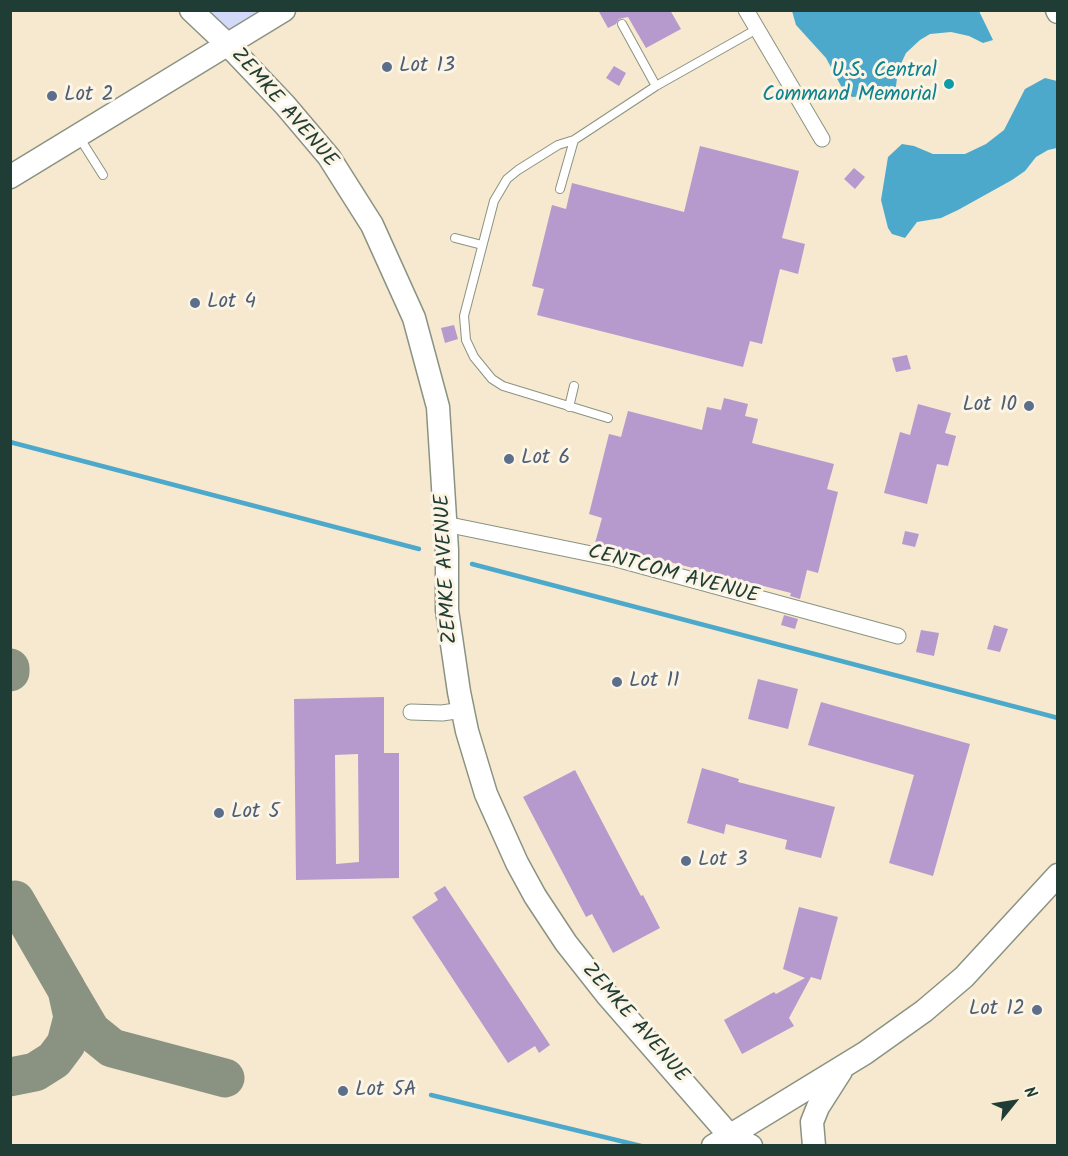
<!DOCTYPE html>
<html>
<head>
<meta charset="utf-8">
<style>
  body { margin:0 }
  #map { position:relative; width:1068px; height:1156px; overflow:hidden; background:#f6e9cf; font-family:Kalam,sans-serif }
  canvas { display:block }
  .frame { position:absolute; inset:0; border:12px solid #1f3d34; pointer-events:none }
  .north { position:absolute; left:984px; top:1072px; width:60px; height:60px; -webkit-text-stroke:4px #fcf5e5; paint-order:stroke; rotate:60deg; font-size:16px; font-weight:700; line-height:24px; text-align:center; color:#1f3d34 }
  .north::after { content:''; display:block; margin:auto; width:21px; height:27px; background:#1f3d34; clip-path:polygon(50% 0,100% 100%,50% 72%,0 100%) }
</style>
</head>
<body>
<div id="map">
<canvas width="1068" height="1156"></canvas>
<div class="frame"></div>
<div class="north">N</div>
</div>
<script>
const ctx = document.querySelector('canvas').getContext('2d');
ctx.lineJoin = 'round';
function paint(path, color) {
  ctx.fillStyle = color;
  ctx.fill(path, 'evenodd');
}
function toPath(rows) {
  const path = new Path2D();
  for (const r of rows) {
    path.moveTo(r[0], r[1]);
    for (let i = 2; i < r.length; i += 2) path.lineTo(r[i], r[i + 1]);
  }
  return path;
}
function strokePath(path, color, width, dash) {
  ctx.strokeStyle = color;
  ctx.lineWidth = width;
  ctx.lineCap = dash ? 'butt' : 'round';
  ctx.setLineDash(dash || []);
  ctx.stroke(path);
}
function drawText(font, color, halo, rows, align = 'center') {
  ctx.font = font + ' Kalam,sans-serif';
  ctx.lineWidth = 6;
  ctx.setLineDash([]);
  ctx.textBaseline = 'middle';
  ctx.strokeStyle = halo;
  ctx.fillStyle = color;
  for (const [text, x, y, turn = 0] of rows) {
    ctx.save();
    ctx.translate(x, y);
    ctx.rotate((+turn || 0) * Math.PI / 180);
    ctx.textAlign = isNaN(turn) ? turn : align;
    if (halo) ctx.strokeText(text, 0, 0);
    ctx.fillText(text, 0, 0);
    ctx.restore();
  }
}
paint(toPath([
  [191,11,284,11,228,45]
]), '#d2d9f9');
paint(toPath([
  [792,11,979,11,993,40,983,43,969,36,951,32,930,34,920,40,906,53,898,70,895,94,879,86,871,86,867,96,852,97,841,86,826,58,796,25],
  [1045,78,1057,81,1057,148,1048,150,1036,157,1025,171,1012,180,958,210,941,218,917,222,905,238,892,234,888,228,881,200,888,157,902,144,914,146,933,154,965,154,986,144,1004,130,1025,89]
]), '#4ca9cb');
strokePath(toPath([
  [10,442,419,549],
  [472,564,1058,718],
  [431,1095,641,1146]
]), '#4ca9cb', 4.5);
strokePath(toPath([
  [10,668,10,672],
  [68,992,91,1031,112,1048,225,1078],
  [10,1077,35,1072,54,1060,66,1044,73,1017,67,990,15,900]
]), '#8a9382', 39);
paint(toPath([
  [598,10,670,10,681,29,646,48,628,17,619,19,616,24,608,28],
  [614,66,626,73,619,86,606,78],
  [700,146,799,171,782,238,805,244,798,274,780,269,762,344,750,341,743,367,537,315,544,289,532,286,552,205,566,209,572,183,684,212],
  [854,168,865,177,855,189,844,179],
  [454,325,458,339,445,343,441,328],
  [907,355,911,369,896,372,892,358],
  [724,398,748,404,745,416,758,419,752,443,834,464,827,489,838,492,818,573,807,570,800,599,790,596,791,593,595,543,602,518,589,514,609,434,621,437,628,411,702,430,707,407,721,410],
  [918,404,951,413,945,433,956,436,948,466,937,464,927,504,884,493,900,432,910,435],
  [905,531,919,534,915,547,902,544],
  [784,615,798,619,795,629,781,625],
  [994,625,1008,629,1000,652,987,649],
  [921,630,939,633,934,656,916,652],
  [758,679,798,689,788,729,748,719],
  [384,697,384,753,399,753,399,878,296,880,294,699],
  [358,754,359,862,336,864,335,755],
  [821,702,970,744,933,876,889,863,914,775,808,745],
  [702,768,739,779,738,782,835,807,821,858,785,849,787,840,726,824,724,834,687,823],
  [575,770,641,896,643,895,660,928,613,953,592,914,586,917,523,797],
  [445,886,550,1045,539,1053,535,1046,508,1063,412,917,438,900,434,893],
  [799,907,838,917,821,980,811,977,789,1018,794,1026,742,1054,724,1020,774,992,776,994,805,978,783,969]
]), '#b69acd');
const lane = toPath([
  [622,24,656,86],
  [79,137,103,175],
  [560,189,574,140],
  [455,238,482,245],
  [569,407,574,386],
  [608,418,503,386,492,379,474,357,466,340,464,316,494,201,507,179,518,170,558,145,574,140,656,86,757,29]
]);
const street = toPath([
  [746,10,822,139],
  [445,524,616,559,898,636],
  [411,712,442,713,463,710]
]);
const secondary = toPath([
  [191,10,228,45,285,105,329,157,372,225,414,318,438,407,447,550,447,610,459,692,467,731,486,794,517,863,535,896,566,943,607,995,730,1136,751,1146],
  [1057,10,1058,12],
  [10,177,284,10],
  [713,1146,865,1053,924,1011,964,977,1058,875],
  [814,1146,812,1122,818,1107,841,1071]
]);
strokePath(lane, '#8a9382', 10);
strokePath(street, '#8a9382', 17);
strokePath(secondary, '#8a9382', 25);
strokePath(lane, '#fff', 8);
strokePath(street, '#fff', 15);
strokePath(secondary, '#fff', 22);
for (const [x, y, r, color] of [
  [387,67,6,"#5c6f8a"],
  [949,84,6,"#0f9aa8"],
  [52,96,6,"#5c6f8a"],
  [195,303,6,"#5c6f8a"],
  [1029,406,6,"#5c6f8a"],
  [509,459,6,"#5c6f8a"],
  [617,682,6,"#5c6f8a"],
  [219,813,6,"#5c6f8a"],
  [686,861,6,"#5c6f8a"],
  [1037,1010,6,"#5c6f8a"],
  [343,1091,6,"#5c6f8a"]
]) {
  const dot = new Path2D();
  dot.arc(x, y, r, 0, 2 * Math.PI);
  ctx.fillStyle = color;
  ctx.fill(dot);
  strokePath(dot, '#fcf5e5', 2);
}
drawText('21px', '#4e5e75', '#fcf5e5', [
  ["Lot 13",399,67],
  ["Lot 2",64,96],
  ["Lot 4",207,303],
  ["Lot 10",1017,406,"right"],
  ["Lot 6",521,459],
  ["Lot 11",629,682],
  ["Lot 5",231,813],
  ["Lot 3",698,861],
  ["Lot 12",1025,1010,"right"],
  ["Lot 5A",355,1091]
], 'left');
drawText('21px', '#0d838f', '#fcf5e5', [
  ["U.S. Central",937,72],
  ["Command Memorial",937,96]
], 'right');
drawText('21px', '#1f3d34', '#fcf5e5', [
  ["ZEMKE AVENUE",283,109,49],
  ["ZEMKE AVENUE",448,569,-93],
  ["CENTCOM AVENUE",673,576,15],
  ["ZEMKE AVENUE",634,1024,49]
]);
</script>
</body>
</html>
